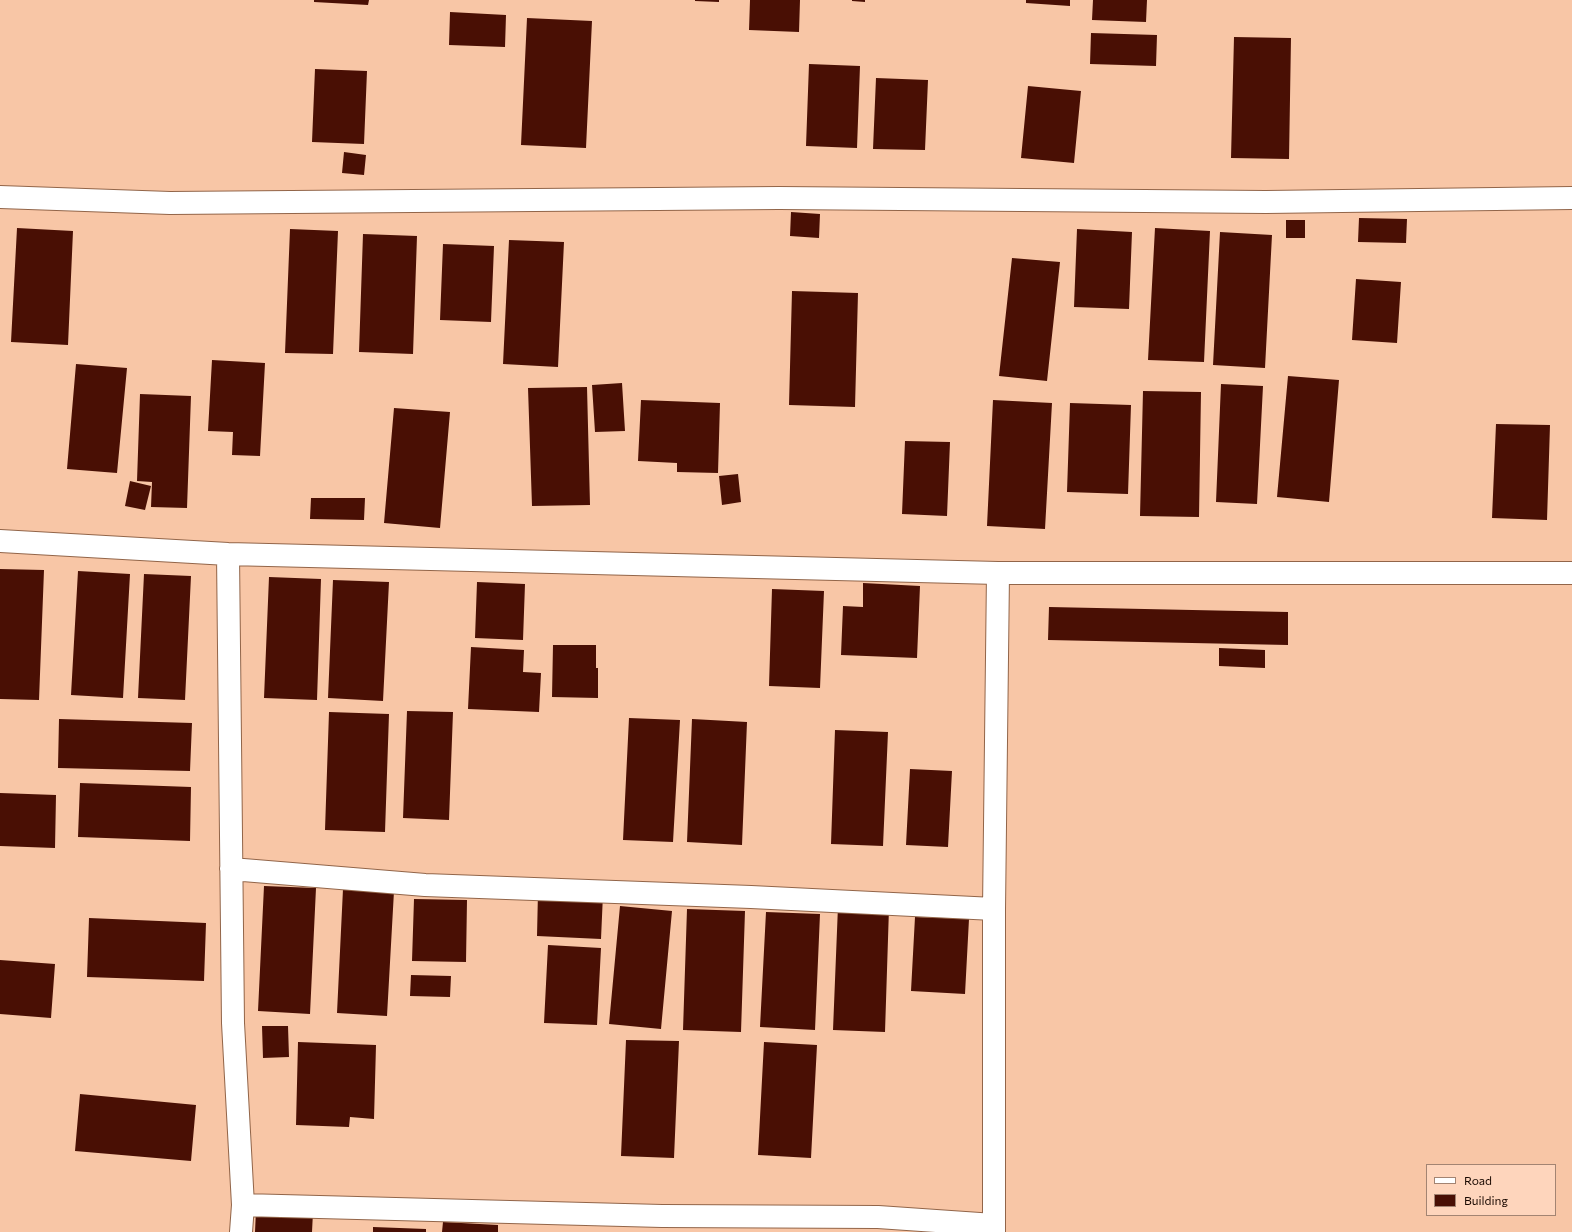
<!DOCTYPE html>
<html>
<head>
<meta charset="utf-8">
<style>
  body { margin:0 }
  #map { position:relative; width:1572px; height:1232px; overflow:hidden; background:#f8c6a6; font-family:Commissioner,sans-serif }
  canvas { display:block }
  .legend { position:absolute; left:1426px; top:1164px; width:130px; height:52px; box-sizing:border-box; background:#fed5bc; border:1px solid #a38472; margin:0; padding:5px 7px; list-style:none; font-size:12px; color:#1b0a02 }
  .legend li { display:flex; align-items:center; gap:8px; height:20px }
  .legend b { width:20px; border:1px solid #a38472 }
</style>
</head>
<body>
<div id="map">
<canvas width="1572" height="1232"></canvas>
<ul class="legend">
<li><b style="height:5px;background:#fff"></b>Road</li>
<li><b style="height:11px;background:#490f04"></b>Building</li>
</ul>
</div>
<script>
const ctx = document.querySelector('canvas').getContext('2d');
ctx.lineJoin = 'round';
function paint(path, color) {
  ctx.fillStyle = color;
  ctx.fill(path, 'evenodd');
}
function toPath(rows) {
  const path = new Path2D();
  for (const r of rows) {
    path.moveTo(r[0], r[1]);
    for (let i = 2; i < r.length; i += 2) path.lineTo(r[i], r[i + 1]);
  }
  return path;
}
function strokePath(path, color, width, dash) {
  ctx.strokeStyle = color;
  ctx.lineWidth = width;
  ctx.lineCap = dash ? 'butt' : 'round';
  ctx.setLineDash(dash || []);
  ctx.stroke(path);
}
paint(toPath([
  [314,0,369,0,368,5,314,2],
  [695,0,719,0,719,2,695,1],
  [750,0,800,0,799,32,749,30],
  [852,0,865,0,865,2,852,1],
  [1026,0,1070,0,1070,6,1026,3],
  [1093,0,1147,0,1146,22,1092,20],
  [450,12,506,15,505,47,449,45],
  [527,18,592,21,586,148,521,145],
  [1091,33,1157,35,1156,66,1090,64],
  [1234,37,1291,38,1289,159,1231,158],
  [809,64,860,66,857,148,806,146],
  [315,69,367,71,364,144,312,142],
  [876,78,928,80,925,150,873,149],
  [1028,86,1081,91,1074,163,1021,158],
  [344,152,366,155,364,175,342,173],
  [791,212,820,214,819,238,790,236],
  [1359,218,1407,219,1406,243,1358,242],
  [1286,220,1305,220,1305,238,1286,238],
  [17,228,73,231,68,345,11,342],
  [1155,228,1210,231,1204,362,1148,360],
  [290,229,338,231,333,354,285,353],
  [1077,229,1132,232,1129,309,1074,307],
  [1220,232,1272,235,1265,368,1213,365],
  [363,234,417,236,413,354,359,352],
  [509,240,564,242,558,367,503,364],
  [443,244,494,246,491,322,440,320],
  [1012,258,1060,262,1047,381,999,376],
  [1356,279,1401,282,1397,343,1352,340],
  [792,291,858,293,855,407,789,405],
  [212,360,265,363,260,456,232,455,233,432,208,431],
  [76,364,127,368,117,473,67,469],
  [1288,376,1339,380,1329,502,1277,497],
  [622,383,625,431,595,432,592,385],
  [1221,384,1263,386,1257,504,1216,502],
  [587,387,590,505,532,506,528,388],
  [1143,391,1201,392,1199,517,1140,516],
  [140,394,191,396,187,508,151,507,152,482,137,481],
  [641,400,720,403,718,473,677,472,677,463,638,461],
  [993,400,1052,403,1045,529,987,526],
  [1070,403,1131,405,1128,494,1067,492],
  [394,408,450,412,440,528,384,523],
  [1496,424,1550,425,1547,520,1492,518],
  [905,441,950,442,947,516,902,514],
  [738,474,741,502,722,505,719,476],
  [130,481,151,486,145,510,125,506],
  [311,498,365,498,364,520,310,519],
  [0,569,44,570,39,700,0,699],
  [78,571,130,574,123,698,71,695],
  [144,574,191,576,185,700,138,698],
  [269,577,321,579,317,700,264,698],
  [333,580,389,582,383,701,328,698],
  [477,582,525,584,523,640,475,638],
  [863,583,920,586,917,658,841,655,843,606,863,607],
  [772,589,824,591,820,688,769,686],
  [1049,607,1288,612,1288,645,1048,640],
  [553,645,596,645,596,668,598,668,598,698,552,697],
  [471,647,524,650,523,672,541,673,539,712,468,709],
  [1219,648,1265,650,1265,668,1219,666],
  [407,711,453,712,449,820,403,818],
  [329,712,389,714,385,832,325,830],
  [629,718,680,720,673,842,623,840],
  [59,719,192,723,190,771,58,768],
  [692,719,747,722,742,845,687,842],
  [835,730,888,732,883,846,831,844],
  [910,769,952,771,948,847,906,845],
  [80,783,191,787,190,841,78,837],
  [0,793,56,795,55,848,0,846],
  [264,886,316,888,310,1014,258,1011],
  [343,889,394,891,387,1016,337,1013],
  [538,892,603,894,601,939,537,936],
  [414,899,467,900,466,962,412,961],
  [620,906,672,911,661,1029,609,1024],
  [838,906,889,908,885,1032,833,1030],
  [687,909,745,911,741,1032,683,1030],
  [766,912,820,914,815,1030,760,1027],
  [915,917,969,919,965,994,911,991],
  [89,918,206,923,204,981,87,977],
  [548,945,601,948,597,1025,544,1023],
  [0,960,55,964,51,1018,0,1014],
  [411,975,451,976,450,997,410,996],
  [262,1026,288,1026,289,1057,263,1058],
  [626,1040,679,1041,674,1158,621,1156],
  [298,1042,376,1045,374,1119,350,1117,349,1127,296,1125],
  [764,1042,817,1045,811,1158,758,1155],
  [80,1094,196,1105,191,1161,75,1151],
  [256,1210,313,1212,312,1232,255,1232],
  [443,1222,498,1225,498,1232,442,1232],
  [373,1227,426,1229,426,1232,373,1232]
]), '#490f04');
const minor = toPath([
  [0,197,170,203,779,198,1266,202,1572,198],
  [0,541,228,554,998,573,1572,573],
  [228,554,233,1023,243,1205,241,1232],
  [231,869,425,885,751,897,994,909],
  [243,1205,662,1216,878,1217,994,1225],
  [994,1232,994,909,998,573]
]);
strokePath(minor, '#926549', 24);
strokePath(minor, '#fff', 22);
</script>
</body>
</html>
